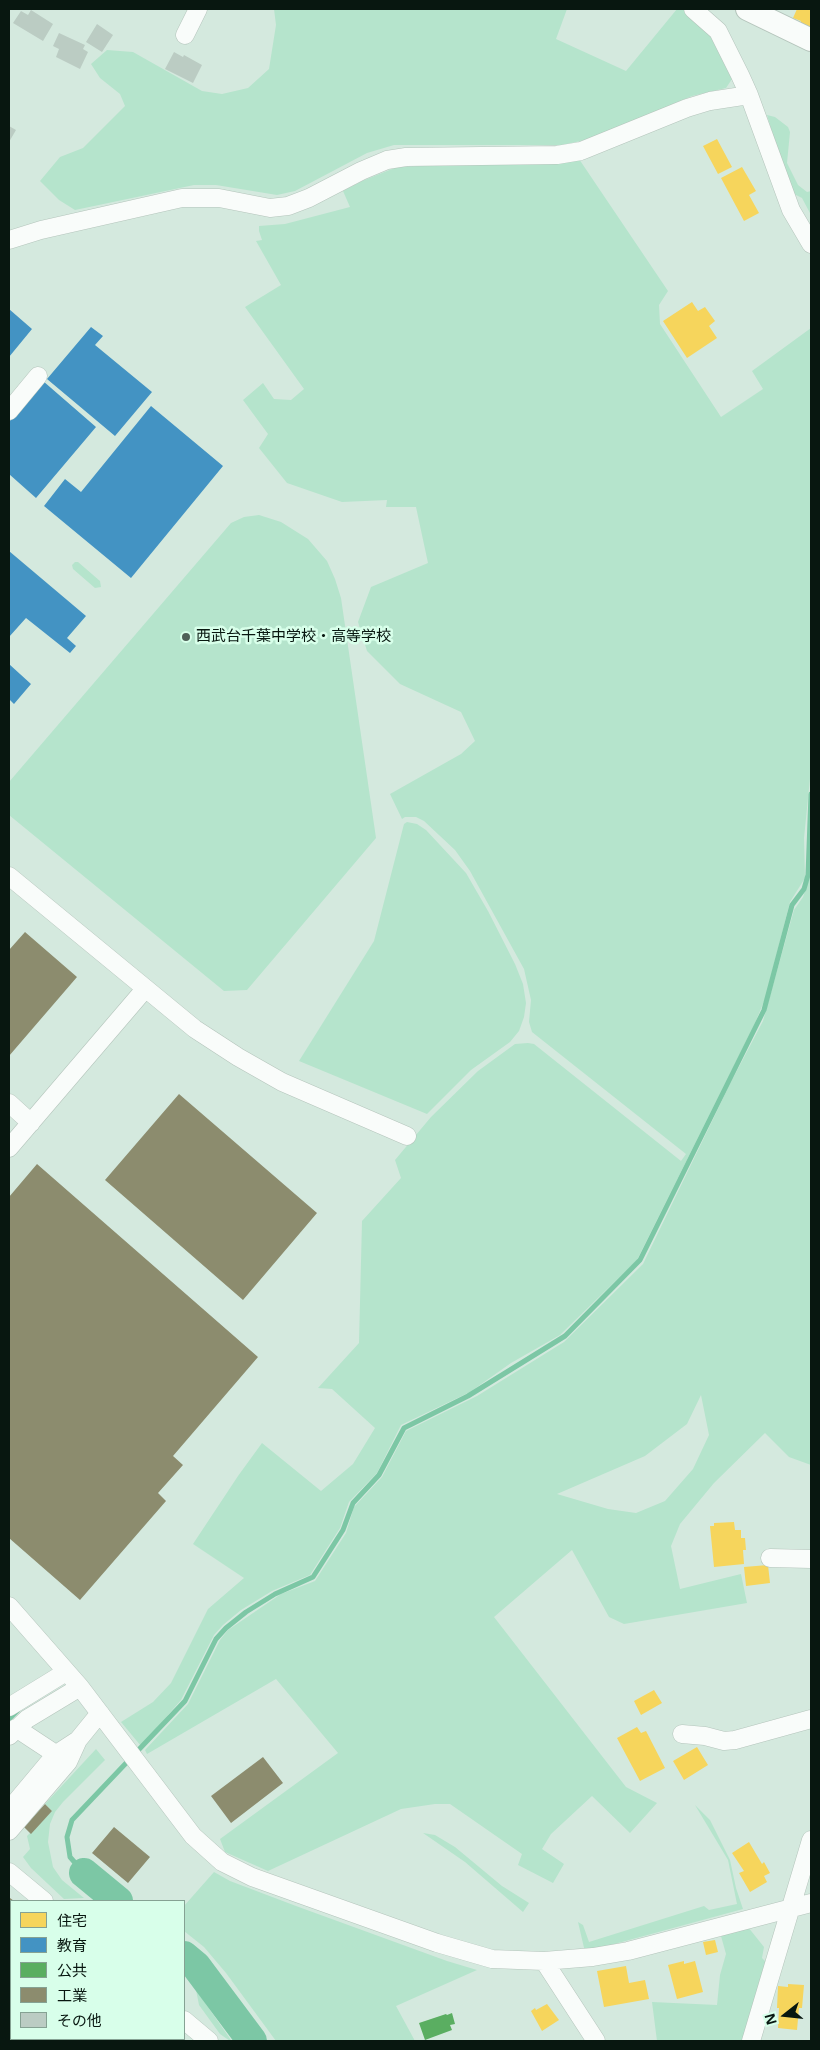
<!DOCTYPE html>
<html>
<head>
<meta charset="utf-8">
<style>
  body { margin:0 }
  #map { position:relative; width:820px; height:2050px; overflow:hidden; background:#d4e9de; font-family:"Open Sans","Noto Sans JP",sans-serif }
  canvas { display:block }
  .frame { position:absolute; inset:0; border:10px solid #081710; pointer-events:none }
  .legend { position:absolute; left:10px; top:1900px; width:175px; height:140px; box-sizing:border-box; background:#d8ffea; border:1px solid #85a293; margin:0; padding:6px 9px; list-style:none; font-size:15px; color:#081710 }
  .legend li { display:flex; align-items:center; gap:10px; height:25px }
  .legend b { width:25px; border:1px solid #85a293 }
  .north { position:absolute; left:760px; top:1990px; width:50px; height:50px; -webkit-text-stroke:4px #d8ffea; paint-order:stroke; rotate:254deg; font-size:14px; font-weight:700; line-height:20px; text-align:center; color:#081710 }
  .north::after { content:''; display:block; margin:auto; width:18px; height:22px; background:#081710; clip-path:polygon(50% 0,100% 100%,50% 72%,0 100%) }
</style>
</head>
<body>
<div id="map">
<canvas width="820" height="2050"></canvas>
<div class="frame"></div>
<ul class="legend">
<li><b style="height:14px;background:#f6d55c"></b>住宅</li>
<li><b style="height:14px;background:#4393c3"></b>教育</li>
<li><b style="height:14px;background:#5aae61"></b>公共</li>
<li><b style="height:14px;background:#8c8c6e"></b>工業</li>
<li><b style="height:14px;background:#bbccc3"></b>その他</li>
</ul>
<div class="north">N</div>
</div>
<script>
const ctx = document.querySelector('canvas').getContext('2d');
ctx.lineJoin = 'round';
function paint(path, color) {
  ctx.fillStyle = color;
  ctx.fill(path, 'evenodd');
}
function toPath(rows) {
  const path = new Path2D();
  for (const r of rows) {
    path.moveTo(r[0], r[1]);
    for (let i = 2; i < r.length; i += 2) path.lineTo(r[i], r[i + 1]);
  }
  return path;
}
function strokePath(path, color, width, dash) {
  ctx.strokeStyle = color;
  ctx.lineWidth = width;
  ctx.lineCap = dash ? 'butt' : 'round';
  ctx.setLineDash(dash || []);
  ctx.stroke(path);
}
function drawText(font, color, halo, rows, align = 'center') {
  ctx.font = font + ' "Open Sans","Noto Sans JP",sans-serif';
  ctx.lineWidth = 5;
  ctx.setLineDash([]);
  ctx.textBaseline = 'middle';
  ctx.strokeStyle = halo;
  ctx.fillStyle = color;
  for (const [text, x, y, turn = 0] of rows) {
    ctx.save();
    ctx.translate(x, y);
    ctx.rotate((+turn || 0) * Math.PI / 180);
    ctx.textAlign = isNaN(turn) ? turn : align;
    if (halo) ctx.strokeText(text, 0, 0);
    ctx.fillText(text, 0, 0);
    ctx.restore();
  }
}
paint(toPath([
  [274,9,567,9,556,39,626,71,677,9,686,9,708,29,734,76,726,88,692,96,593,138,576,142,562,145,394,145,367,153,295,191,277,195,216,185,194,185,75,210,59,200,40,181,60,157,83,148,125,106,120,94,100,78,91,64,107,50,133,52,202,91,222,94,248,88,269,69,276,25],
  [767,115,775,117,788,127,790,132,787,163,798,185,807,192,811,191,811,215,802,198,790,192],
  [579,159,668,291,659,305,660,324,721,417,763,389,752,371,811,328,811,769,804,838,805,878,790,902,765,999,755,1023,637,1260,560,1335,511,1363,470,1392,401,1425,377,1473,349,1502,340,1528,310,1575,272,1591,241,1610,223,1625,214,1635,181,1700,141,1746,121,1722,153,1702,171,1683,208,1609,244,1578,193,1544,238,1476,262,1443,321,1491,353,1464,375,1428,332,1389,318,1388,359,1343,362,1221,401,1178,395,1160,431,1117,478,1071,515,1044,528,1043,534,1044,681,1161,686,1154,532,1032,529,1022,531,1000,524,969,470,871,455,850,424,821,416,817,405,817,402,819,390,794,461,754,475,741,461,712,400,684,367,651,358,622,371,587,428,563,416,507,386,507,387,500,342,502,287,483,259,448,268,434,243,400,263,383,274,399,291,400,304,389,245,307,281,285,256,241,262,240,259,231,259,226,285,224,350,207,343,191,362,181,397,167],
  [259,515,281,522,308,539,327,561,335,579,341,598,376,838,247,990,224,991,9,815,9,782,231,523,244,517],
  [75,562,78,562,100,581,101,587,95,588,73,569,72,565],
  [407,822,417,824,426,830,466,873,488,911,515,964,523,984,526,1003,524,1017,519,1031,510,1042,471,1070,427,1114,299,1061,374,941,404,824],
  [811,835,811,1465,789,1457,765,1433,714,1483,680,1524,671,1546,680,1589,741,1574,747,1603,624,1624,609,1617,572,1550,494,1617,626,1787,657,1803,630,1833,592,1796,551,1834,542,1849,564,1864,553,1883,518,1865,522,1854,450,1804,435,1804,401,1809,268,1871,225,1852,220,1839,338,1753,276,1679,147,1754,145,1750,188,1704,220,1640,228,1630,281,1594,315,1581,346,1533,354,1507,382,1477,406,1431,477,1396,564,1342,643,1264,730,1084,763,1021,794,910,803,897,809,879],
  [701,1395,709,1435,693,1469,665,1501,636,1513,608,1509,557,1494,645,1456,687,1424],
  [96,1749,105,1760,63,1802,55,1812,50,1824,48,1842,53,1867,62,1880,84,1898,64,1899,31,1868,23,1857,30,1849,27,1836,52,1811,45,1804],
  [695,1805,710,1820,730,1860,736,1888,743,1909,585,1952,578,1922,583,1925,589,1942,704,1906,709,1910,737,1904,728,1860],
  [423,1833,435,1835,455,1847,502,1886,529,1903,523,1912,465,1862],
  [214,1872,230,1881,296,1906,447,1961,477,1970,396,2006,415,2041,276,2041,226,1973,204,1947,184,1931,184,1906],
  [748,1927,764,1947,762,1958,767,1963,745,2041,657,2041,652,2002,717,2005,720,1975,726,1954,721,1936],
  [196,1990,231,2040,230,2041,220,2034,199,2005]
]), '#b5e4cc');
paint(toPath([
  [797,9,811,9,811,30,799,25,801,21,793,18],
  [717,139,732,167,718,174,703,146],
  [742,167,756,191,749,195,759,213,744,221,721,178],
  [692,302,698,311,705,307,715,321,709,326,717,338,687,358,663,321],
  [734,1522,735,1530,741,1530,741,1538,745,1538,746,1550,743,1550,744,1564,714,1567,710,1526,714,1526,714,1523],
  [768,1565,770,1583,746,1586,744,1567],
  [654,1690,662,1703,641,1715,634,1701],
  [637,1727,641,1733,646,1731,665,1768,640,1781,617,1738],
  [697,1747,708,1765,684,1780,673,1761],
  [749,1842,762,1864,764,1862,770,1873,764,1876,767,1882,750,1892,739,1873,744,1871,732,1853],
  [715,1940,718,1952,706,1955,703,1942],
  [684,1961,684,1964,695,1961,703,1992,677,1999,668,1965],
  [626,1966,629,1983,645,1980,649,1999,604,2007,597,1971],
  [788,1984,804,1985,802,2008,799,2008,797,2030,778,2028,779,2008,777,2008,778,1986,788,1987],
  [547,2004,559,2020,542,2031,531,2011,535,2008,536,2010]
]), '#f6d55c');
paint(toPath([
  [9,309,32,329,9,357],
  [91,327,103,336,95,345,152,392,115,436,47,379],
  [43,381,96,427,36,498,9,474,9,422],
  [151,406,223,466,131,578,44,506,65,479,81,492],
  [9,551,86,616,67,638,76,646,70,653,26,618,9,637],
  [9,664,31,684,14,704,9,699]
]), '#4393c3');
paint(toPath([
  [452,2013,455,2024,450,2025,452,2030,425,2040,419,2023,446,2014,447,2015]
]), '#5aae61');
paint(toPath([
  [25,932,77,977,9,1056,9,950],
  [179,1094,317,1213,243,1300,105,1180],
  [37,1164,258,1357,173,1456,183,1465,158,1493,166,1501,80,1600,9,1538,9,1197],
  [263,1757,283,1783,231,1823,211,1796],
  [45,1804,52,1811,31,1834,24,1827],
  [114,1827,150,1857,128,1883,92,1853],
  [10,1898,14,1901,11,1901,11,2039,172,2039,175,2041,9,2041]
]), '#8c8c6e');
strokePath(toPath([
  [9,1719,18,1710],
  [84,1873,70,1857,67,1837,72,1820,185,1701,216,1639,226,1628,246,1612,275,1594,313,1577,343,1530,353,1503,379,1475,404,1428,468,1396,565,1336,640,1260,764,1010,792,905,804,889,808,875,811,794]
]), '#7cc7a5', 5);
strokePath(toPath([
  [84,1873,118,1901],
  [184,1956,196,1966,252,2041]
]), '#7cc7a5', 30);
paint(toPath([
  [31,10,53,24,43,41,13,23,21,11,28,15],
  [97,24,113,35,102,52,86,42],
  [59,33,85,45,83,49,88,52,80,69,56,57,59,49,53,46],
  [174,52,183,57,184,55,202,65,193,83,165,69],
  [9,126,16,130,9,142]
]), '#bbccc3');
const minor = toPath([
  [693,9,718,31,740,75,749,95,791,210,811,244],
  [185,35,198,9],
  [9,240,41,230,182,198,219,198,270,208,288,206,309,198,361,171,387,160,406,157,557,155,581,151,687,108,710,101,749,95],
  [9,411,38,376],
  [9,876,195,1029,238,1057,282,1082,407,1136],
  [9,1103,31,1123],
  [9,1148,145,989],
  [770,1558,811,1559],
  [9,1606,80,1687,193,1836,222,1862,252,1877,437,1943,492,1959,544,1961,593,1957,628,1951,811,1903],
  [9,1707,66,1672],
  [16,1728,66,1761],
  [682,1734,705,1736,724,1741,735,1740,811,1719],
  [9,1736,27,1719,80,1687],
  [9,1810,55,1755,78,1740],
  [9,1831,68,1762,78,1740,100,1713],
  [9,1872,44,1901],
  [544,1961,596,2041],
  [184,2020,209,2041],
  [751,2041,811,1840]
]);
const major = toPath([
  [747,9,811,40]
]);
strokePath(minor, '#b4c4bb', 19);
strokePath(major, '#b4c4bb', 24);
strokePath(minor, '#f9fcfa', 18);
strokePath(major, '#f9fcfa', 22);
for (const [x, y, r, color] of [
  [186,637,5,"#4f6058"]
]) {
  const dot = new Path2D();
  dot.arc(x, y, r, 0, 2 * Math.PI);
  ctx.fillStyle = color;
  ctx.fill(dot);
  strokePath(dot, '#d8ffea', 2);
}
drawText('15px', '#081710', '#d8ffea', [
  ["西武台千葉中学校・高等学校",196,637]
], 'left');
</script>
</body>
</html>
